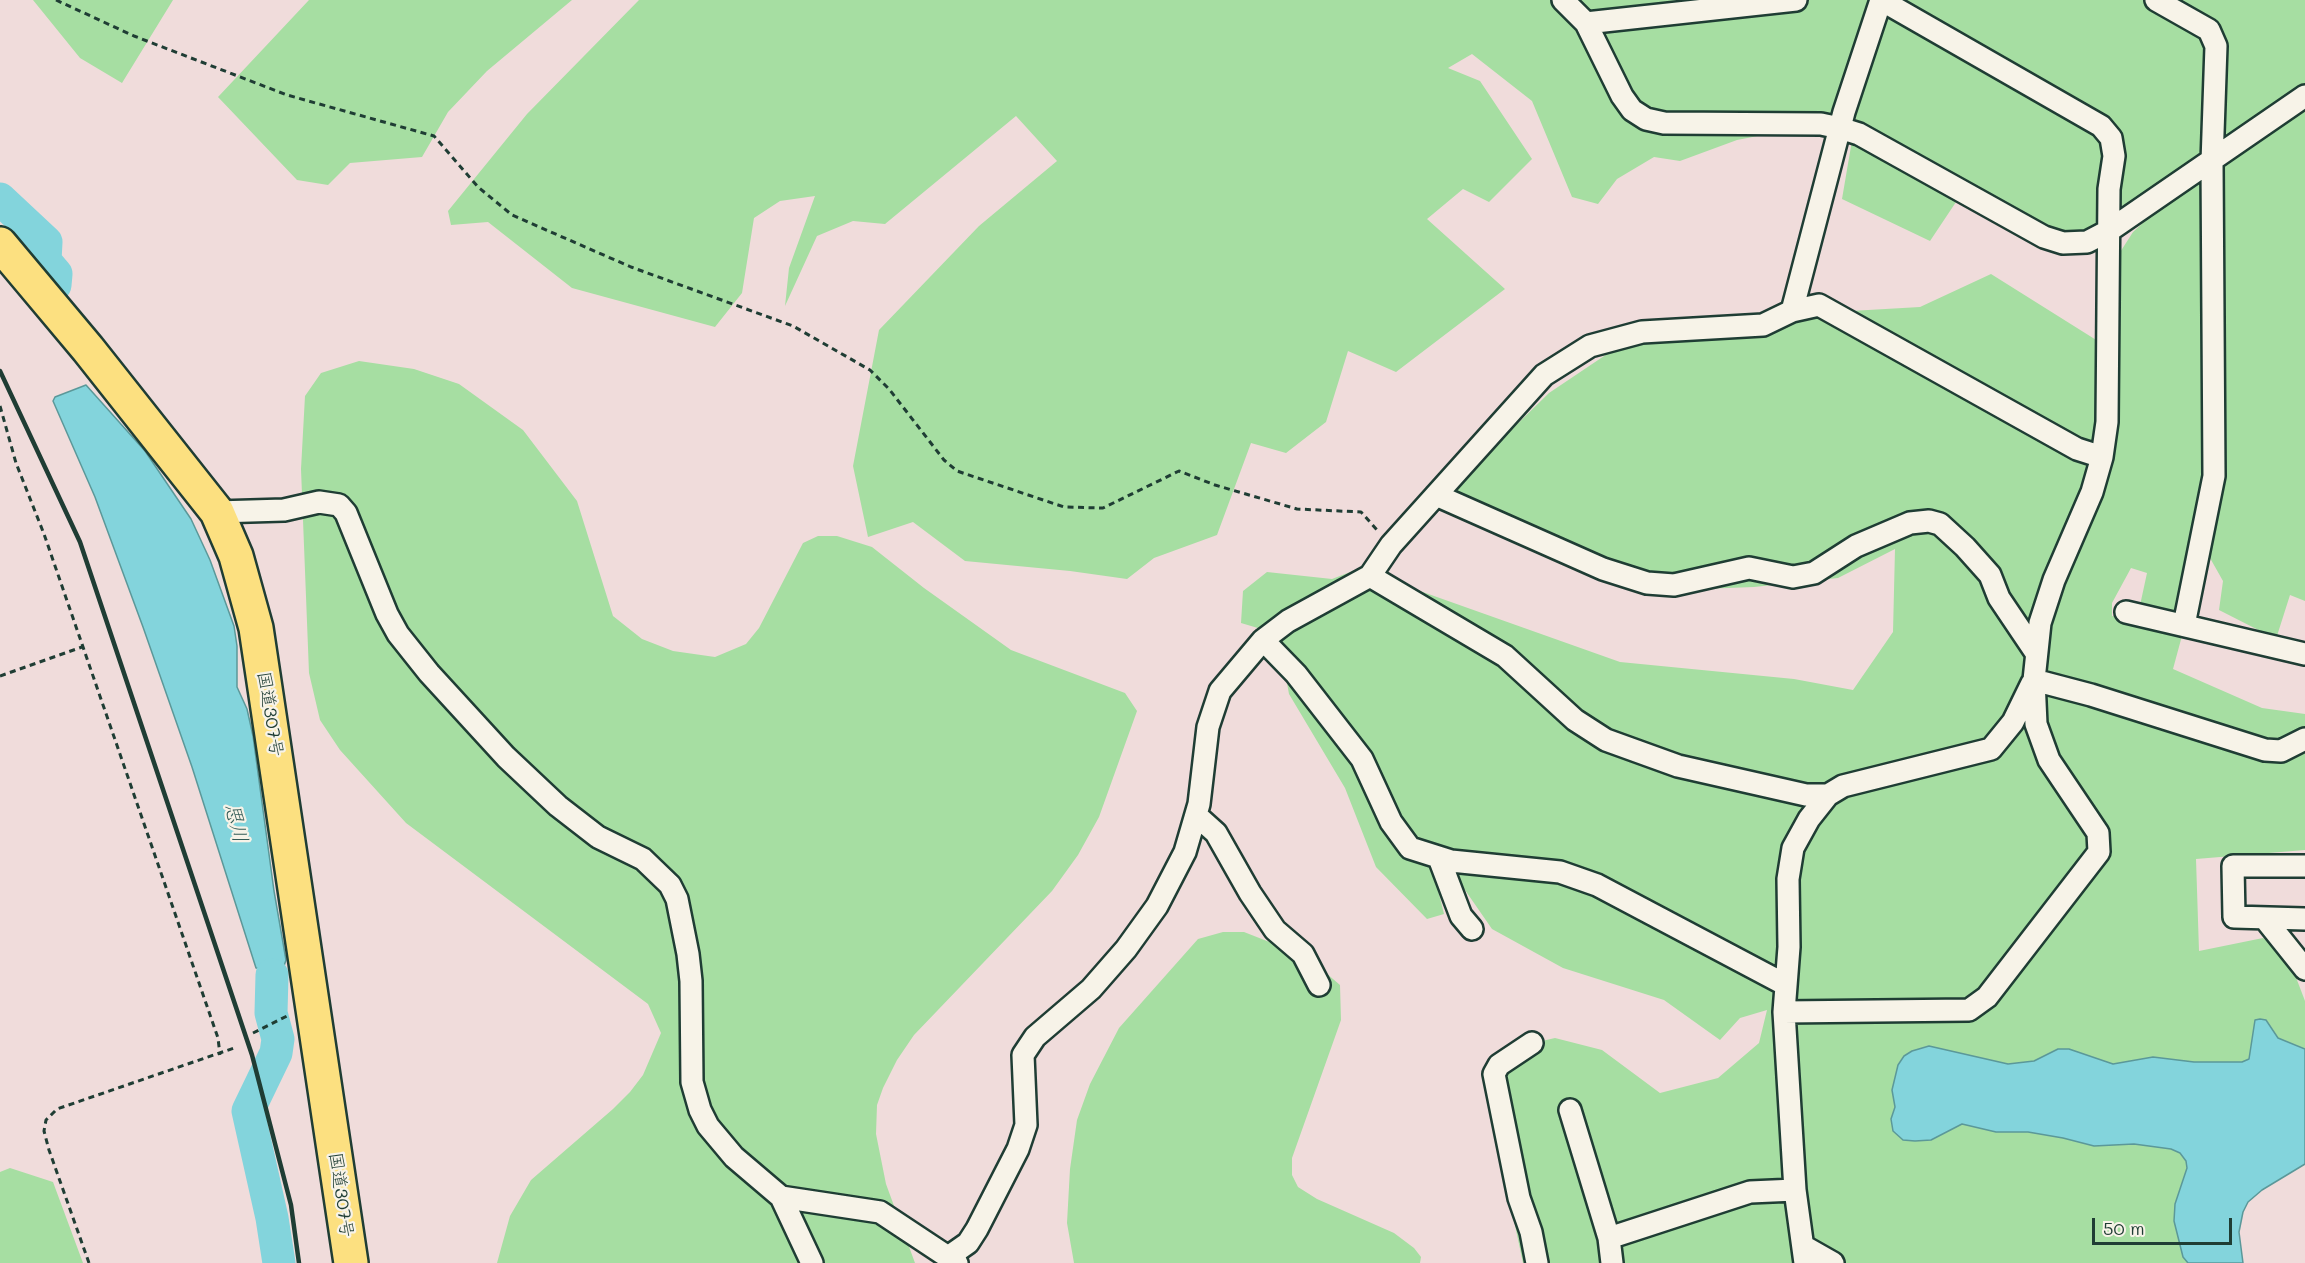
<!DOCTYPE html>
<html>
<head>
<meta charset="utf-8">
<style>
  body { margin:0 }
  #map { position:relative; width:2305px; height:1263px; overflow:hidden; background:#f0dcdb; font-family:Mali,sans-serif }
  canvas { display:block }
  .scale { position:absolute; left:2092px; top:1218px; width:140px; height:27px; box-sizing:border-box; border:3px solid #1f3d34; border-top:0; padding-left:8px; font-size:18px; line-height:21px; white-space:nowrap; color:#1f3d34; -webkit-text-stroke:4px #f7f3e8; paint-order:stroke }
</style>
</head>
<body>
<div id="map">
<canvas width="2305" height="1263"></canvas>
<div class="scale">50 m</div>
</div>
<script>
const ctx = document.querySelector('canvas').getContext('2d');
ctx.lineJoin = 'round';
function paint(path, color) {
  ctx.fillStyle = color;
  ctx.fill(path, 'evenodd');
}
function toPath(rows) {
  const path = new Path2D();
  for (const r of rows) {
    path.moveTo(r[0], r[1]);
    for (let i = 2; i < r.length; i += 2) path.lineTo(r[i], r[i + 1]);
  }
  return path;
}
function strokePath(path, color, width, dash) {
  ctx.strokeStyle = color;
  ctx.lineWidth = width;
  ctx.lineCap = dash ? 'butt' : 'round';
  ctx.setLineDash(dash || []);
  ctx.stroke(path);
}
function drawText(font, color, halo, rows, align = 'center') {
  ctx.font = font + ' Mali,"Klee One",sans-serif';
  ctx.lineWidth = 4.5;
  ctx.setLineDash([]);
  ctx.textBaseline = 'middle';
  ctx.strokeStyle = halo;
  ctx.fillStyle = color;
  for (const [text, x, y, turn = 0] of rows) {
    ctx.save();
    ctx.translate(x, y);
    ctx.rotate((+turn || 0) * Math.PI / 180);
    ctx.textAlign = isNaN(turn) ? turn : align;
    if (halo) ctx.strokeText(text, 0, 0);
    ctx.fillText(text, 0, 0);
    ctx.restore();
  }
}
paint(toPath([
  [33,0,173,0,122,83,80,58],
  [309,0,572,0,487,71,448,112,422,157,350,163,328,185,297,180,218,97],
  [639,0,2305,0,2305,601,2290,595,2276,639,2219,610,2223,581,2210,558,2222,465,2209,475,2182,615,2139,610,2147,573,2131,568,2112,603,2112,616,2183,632,2173,669,2262,708,2305,714,2305,850,2196,859,2199,951,2263,938,2289,959,2305,1001,2305,1063,1958,1116,2176,1143,2203,1165,2190,1263,1523,1263,1485,1084,1516,1047,1555,1038,1602,1050,1660,1093,1718,1078,1759,1043,1767,1010,1740,1018,1720,1040,1664,1000,1563,968,1492,929,1456,877,1434,874,1444,914,1427,919,1376,867,1345,788,1289,694,1278,634,1241,623,1243,591,1267,572,1332,579,1358,569,1620,662,1794,679,1853,690,1893,632,1895,549,1838,578,1754,587,1648,591,1447,504,1462,478,1549,393,1613,350,1690,334,1772,332,1816,313,1920,307,1991,274,2101,343,2117,257,2133,232,2161,206,2129,208,2120,205,2119,170,2105,227,2094,250,2066,249,2002,201,1956,202,1930,241,1842,199,1856,117,1737,140,1680,161,1654,157,1617,179,1598,204,1572,197,1532,101,1472,54,1448,68,1480,81,1532,159,1489,202,1463,189,1427,219,1505,289,1396,372,1348,351,1326,422,1286,453,1251,443,1217,535,1154,558,1127,579,1070,571,965,561,913,522,868,537,853,466,879,330,979,226,1057,161,1016,116,885,224,853,221,817,236,785,306,789,268,815,196,780,201,754,218,742,293,715,327,572,288,488,222,451,225,448,211,527,114],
  [359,361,414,369,459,384,523,430,577,501,613,616,642,639,673,651,715,657,746,644,759,628,803,543,818,536,837,536,872,547,924,588,1011,650,1125,693,1137,711,1099,817,1078,855,1052,891,914,1035,897,1060,883,1088,877,1105,876,1134,886,1184,915,1263,497,1263,510,1216,531,1180,613,1109,630,1092,643,1075,661,1033,648,1004,406,823,340,750,320,720,309,673,301,469,305,396,321,373],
  [1223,932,1244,932,1272,943,1326,973,1340,985,1341,1020,1292,1158,1292,1175,1298,1187,1317,1199,1394,1233,1414,1248,1421,1257,1420,1263,1074,1263,1067,1223,1070,1169,1077,1120,1090,1084,1119,1028,1198,939],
  [10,1168,53,1182,83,1263,0,1263,0,1172]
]), '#a6dea2');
const water = toPath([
  [86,385,145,451,191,519,210,560,234,626,237,646,237,687,247,709,253,736,274,891,286,960,284,966,274,968,279,984,279,1009,274,1012,275,1019,272,1022,268,1015,267,970,256,968,192,767,143,627,95,497,53,401,55,397,86,385],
  [2260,1019,2266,1020,2278,1038,2305,1049,2305,1164,2262,1190,2248,1202,2243,1212,2239,1232,2243,1263,2188,1263,2183,1257,2174,1221,2175,1204,2187,1168,2186,1161,2180,1153,2171,1149,2134,1144,2094,1146,2063,1138,2028,1132,1996,1132,1962,1124,1931,1140,1915,1141,1903,1140,1893,1131,1891,1119,1895,1107,1892,1090,1898,1065,1904,1056,1912,1051,1929,1046,2008,1064,2034,1061,2058,1049,2069,1049,2113,1064,2153,1057,2194,1062,2242,1062,2249,1059,2255,1020,2260,1019]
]);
paint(water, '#83d4dc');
strokePath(water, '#5b9899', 1.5);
strokePath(toPath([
  [0,199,46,242,45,261,56,274,55,285],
  [272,975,271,1013,278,1039,276,1053,248,1111,272,1218,279,1263]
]), '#83d4dc', 33);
const minor = toPath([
  [1563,0,1586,23,1622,96,1632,110,1646,119,1664,123,1821,124,1840,128,1859,134,2044,237,2063,243,2087,242,2110,230,2305,96],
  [2156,0,2209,30,2216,46,2212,162,2214,476,2184,625],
  [1586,23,1796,0],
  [1792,311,1844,112,1881,0],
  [1436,495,1603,569,1647,583,1674,585,1749,568,1793,577,1814,573,1856,546,1910,523,1929,521,1940,524,1965,547,1990,575,1999,598,2036,653],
  [217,512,284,510,319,502,339,505,346,513,387,614,398,634,429,673,506,757,558,806,598,837,643,859,670,885,677,899,688,954,691,981,692,1082,700,1110,708,1126,734,1157,781,1197,812,1263],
  [1370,576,1505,656,1575,720,1606,740,1678,766,1806,795,1828,795],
  [2126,612,2305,654],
  [1263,640,1296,674,1362,759,1391,822,1410,848,1451,861,1560,872,1597,885,1786,985],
  [2034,680,2091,695,2265,750,2281,751,2305,739],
  [1196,815,1216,833,1250,893,1275,930,1303,954,1319,985],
  [1439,858,1461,916,1472,929],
  [2305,866,2233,866,2234,917,2305,919],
  [2265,919,2305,969],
  [1784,1012,1969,1010,1987,997,2099,852,2098,833,2049,760,2036,724,2034,680,2040,623,2054,580,2092,492,2102,457,2107,422,2109,189,2114,156,2111,138,2101,126,1881,0],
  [1532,1043,1499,1065,1494,1074,1519,1198,1531,1232,1537,1263],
  [1570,1110,1609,1238],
  [781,1197,880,1212,957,1263],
  [1803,1246,1833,1263],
  [948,1257,968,1243,977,1229,1018,1149,1026,1125,1023,1055,1035,1037,1091,989,1126,949,1157,906,1185,852,1199,804,1208,727,1220,691,1263,640,1288,621,1370,576,1391,545,1544,375,1590,346,1642,332,1763,325,1792,311,1819,305,2077,449,2102,457],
  [1612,1263,1609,1238,1750,1192,1795,1190],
  [1805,1263,1795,1190,1784,1012,1789,947,1788,879,1793,848,1809,819,1828,795,1843,786,1991,749,2013,722,2032,683]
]);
const trunk = toPath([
  [0,244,88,349,217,512,236,556,256,628,351,1263]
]);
strokePath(minor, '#1f3d34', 26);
strokePath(trunk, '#1f3d34', 38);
strokePath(toPath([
  [56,0,134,36,287,95,434,136,478,187,512,215,631,267,793,326,870,370,889,389,944,460,957,471,1064,507,1103,508,1179,471,1215,485,1297,509,1361,512,1378,531],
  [0,406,16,463,44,534,218,1038,220,1055],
  [0,676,82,647],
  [253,1033,289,1015],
  [89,1263,49,1150,44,1131,46,1120,57,1109,237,1047]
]), '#1f3d34', 3, [6, 4.5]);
strokePath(minor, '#f7f3e8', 21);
strokePath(trunk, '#fce080', 33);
strokePath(toPath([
  [0,371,80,542,252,1055,291,1205,299,1263]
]), '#1f3d34', 4.5);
drawText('18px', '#1f3d34', '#f7f3e8', [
  ["国道307号",270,714,81],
  ["国道307号",341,1195,82]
]);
drawText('italic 20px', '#335b56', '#f7f3e8', [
  ["思川",236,823,76]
]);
</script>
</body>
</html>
